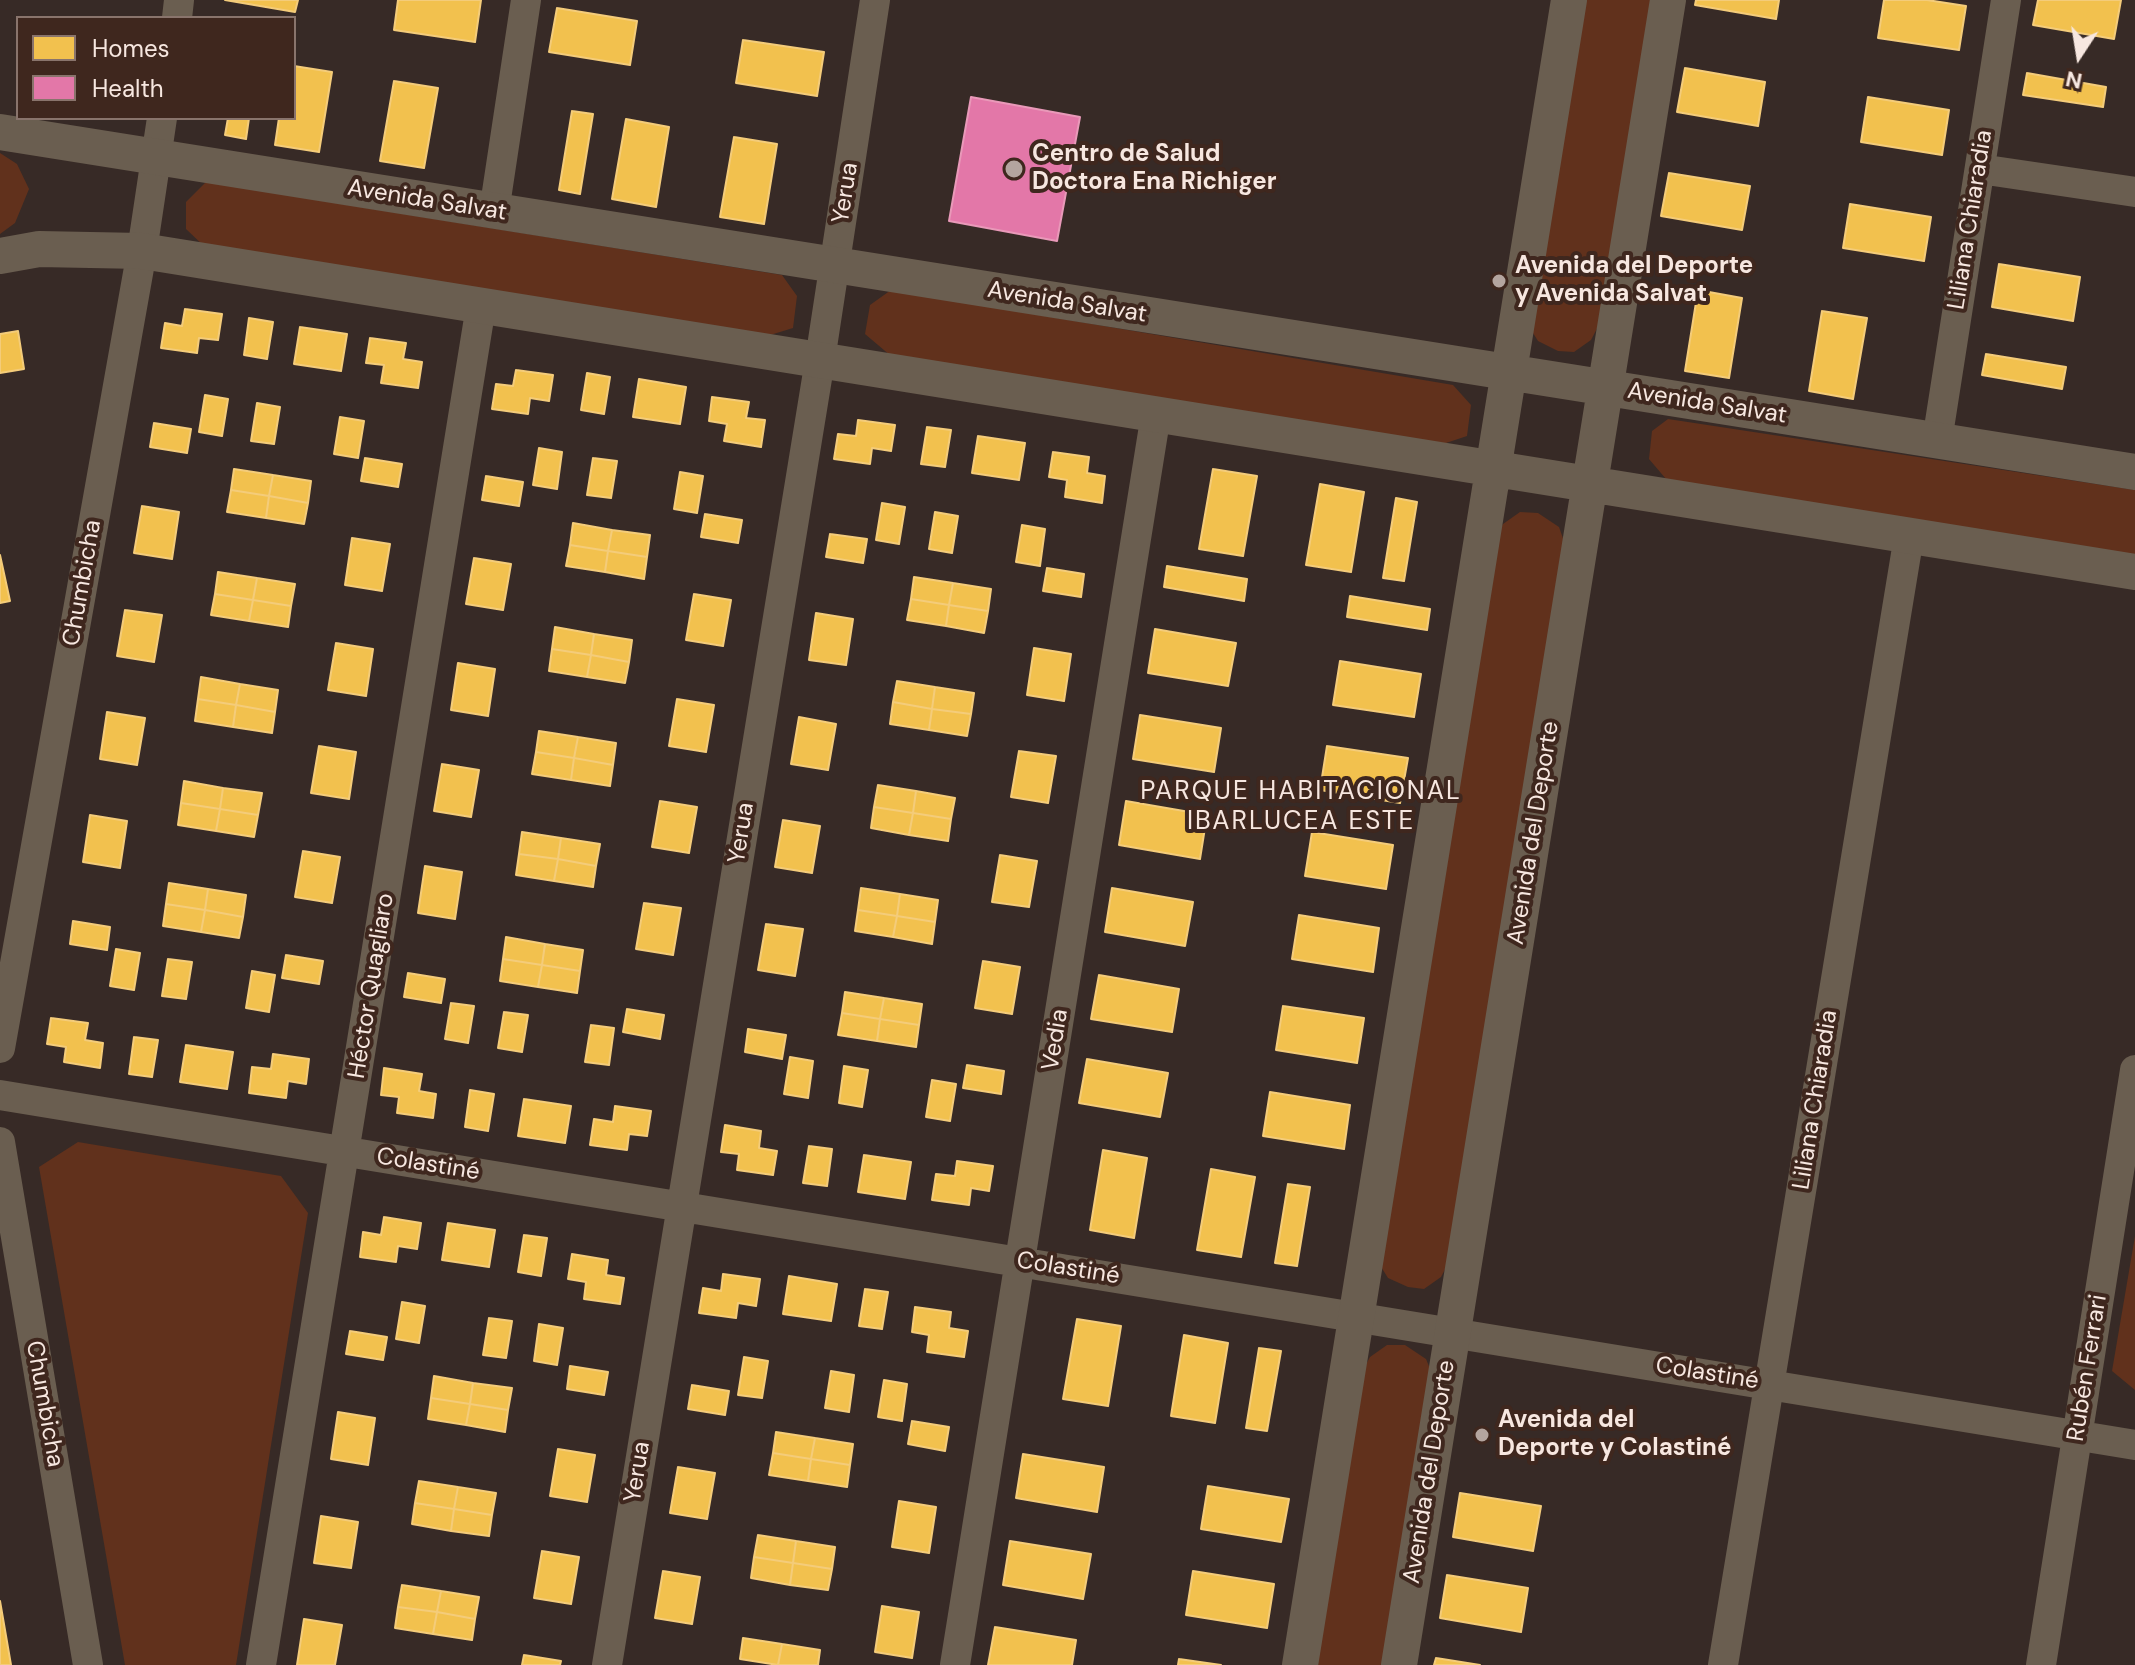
<!DOCTYPE html>
<html>
<head>
<meta charset="utf-8">
<style>
  body { margin:0 }
  #map { position:relative; width:2135px; height:1665px; overflow:hidden; background:#372a26; font-family:"DM Sans",sans-serif }
  canvas { display:block }
  .legend { position:absolute; left:16px; top:16px; width:280px; height:104px; box-sizing:border-box; background:#3f271e; border:2px solid #89746c; margin:0; padding:10px 14px; list-style:none; font-size:24px; color:#f7e7e0 }
  .legend li { display:flex; align-items:center; gap:16px; height:40px }
  .legend b { width:40px; border:2px solid #89746c }
  .north { position:absolute; left:2039px; top:16px; width:80px; height:80px; -webkit-text-stroke:6px #3f271e; paint-order:stroke; rotate:192deg; font-size:22px; font-weight:700; line-height:32px; text-align:center; color:#f7e7e0 }
  .north::after { content:''; display:block; margin:auto; width:28px; height:36px; background:#f7e7e0; clip-path:polygon(50% 0,100% 100%,50% 72%,0 100%) }
</style>
</head>
<body>
<div id="map">
<canvas width="2135" height="1665"></canvas>
<ul class="legend">
<li><b style="height:22px;background:#f2c14e"></b>Homes</li>
<li><b style="height:22px;background:#e377a8"></b>Health</li>
</ul>
<div class="north">N</div>
</div>
<script>
const ctx = document.querySelector('canvas').getContext('2d');
ctx.lineJoin = 'round';
function paint(path, color) {
  ctx.fillStyle = color;
  ctx.fill(path, 'evenodd');
}
function toPath(rows) {
  const path = new Path2D();
  for (const r of rows) {
    path.moveTo(r[0], r[1]);
    for (let i = 2; i < r.length; i += 2) path.lineTo(r[i], r[i + 1]);
  }
  return path;
}
function strokePath(path, color, width, dash) {
  ctx.strokeStyle = color;
  ctx.lineWidth = width;
  ctx.lineCap = dash ? 'butt' : 'round';
  ctx.setLineDash(dash || []);
  ctx.stroke(path);
}
function drawText(font, color, halo, rows, align = 'center') {
  ctx.font = font + ' "DM Sans",sans-serif';
  ctx.lineWidth = 8;
  ctx.setLineDash([]);
  ctx.textBaseline = 'middle';
  ctx.strokeStyle = halo;
  ctx.fillStyle = color;
  for (const [text, x, y, turn = 0] of rows) {
    ctx.save();
    ctx.translate(x, y);
    ctx.rotate((+turn || 0) * Math.PI / 180);
    ctx.textAlign = isNaN(turn) ? turn : align;
    if (halo) ctx.strokeText(text, 0, 0);
    ctx.fillText(text, 0, 0);
    ctx.restore();
  }
}
paint(toPath([
  [1579,0,1652,0,1602,319,1591,340,1574,352,1558,351,1538,341,1528,325],
  [0,153,17,164,29,189,15,223,0,234],
  [206,182,782,275,797,296,793,328,767,336,206,248,186,229,186,202],
  [891,290,1453,385,1471,405,1467,436,1443,444,891,356,865,334,870,305],
  [1668,419,2135,490,2135,558,1666,479,1649,459,1652,431],
  [1520,512,1538,513,1559,527,1565,544,1452,1256,1441,1277,1424,1289,1408,1287,1388,1278,1378,1262,1495,539,1503,524],
  [78,1142,281,1176,308,1213,236,1665,125,1665,39,1167],
  [2135,1236,2135,1390,2112,1371],
  [1387,1345,1405,1345,1426,1359,1433,1376,1384,1665,1312,1665,1362,1372,1370,1357]
]), '#61311c');
const homes = toPath([
  [225,0,298,0,295,12,225,0],
  [398,0,481,0,475,42,394,30,398,0],
  [1696,0,1779,0,1776,19,1695,5,1696,0],
  [1884,0,1927,0,1966,6,1959,50,1878,38,1884,0],
  [2038,0,2121,0,2114,39,2033,25,2038,0],
  [557,8,637,21,630,65,549,52,557,8],
  [743,40,824,52,817,96,736,83,743,40],
  [294,66,332,72,319,152,275,145,279,118,294,118,294,66],
  [1685,68,1765,82,1758,126,1677,112,1685,68],
  [2027,73,2106,87,2103,107,2023,95,2027,73],
  [394,81,438,88,424,168,380,161,394,81],
  [1868,97,1949,110,1942,155,1861,142,1868,97],
  [572,111,593,114,580,194,559,190,572,111],
  [228,118,249,118,246,139,225,135,228,118],
  [626,119,669,127,656,207,612,199,626,119],
  [734,137,777,144,764,224,720,217,734,137],
  [1669,173,1750,186,1742,230,1661,216,1669,173],
  [1850,204,1931,217,1924,261,1843,248,1850,204],
  [1999,264,2080,277,2073,321,1992,307,1999,264],
  [1698,290,1742,298,1729,378,1685,371,1698,290],
  [185,309,222,314,218,340,199,338,197,353,161,348,165,323,182,326,185,309],
  [1822,311,1867,318,1853,399,1809,391,1822,311],
  [249,318,273,322,267,359,244,355,249,318],
  [300,327,347,334,341,371,294,364,300,327],
  [18,331,24,369,0,373,0,334,18,331],
  [370,338,406,343,403,359,422,362,418,388,381,383,384,365,366,363,370,338],
  [1986,354,2066,367,2062,389,1982,375,1986,354],
  [516,370,553,375,549,401,530,398,528,414,492,409,496,384,513,386,516,370],
  [587,373,610,377,604,414,581,410,587,373],
  [639,379,686,387,680,424,633,417,639,379],
  [205,395,228,399,222,436,199,432,205,395],
  [712,397,749,402,746,418,765,420,761,447,724,441,727,424,709,421,712,397],
  [257,403,280,407,274,444,251,441,257,403],
  [340,417,364,421,358,458,334,454,340,417],
  [858,420,895,425,891,451,872,448,870,464,834,459,838,434,856,436,858,420],
  [154,423,191,429,187,453,150,447,154,423],
  [927,427,951,430,945,467,921,464,927,427],
  [978,436,1025,443,1019,480,972,473,978,436],
  [539,448,562,452,557,489,533,485,539,448],
  [1053,452,1089,457,1087,473,1105,476,1102,503,1065,497,1067,480,1049,477,1053,452],
  [365,458,402,464,398,487,361,481,365,458],
  [593,458,617,461,611,498,587,495,593,458],
  [234,469,273,475,269,496,231,490,234,469],
  [1213,469,1257,476,1243,556,1199,549,1213,469],
  [680,472,703,476,697,513,674,509,680,472],
  [273,475,311,481,308,503,269,496,273,475],
  [486,476,523,482,519,506,482,500,486,476],
  [1320,484,1364,492,1351,572,1306,565,1320,484],
  [231,490,269,496,266,518,227,512,231,490],
  [269,496,308,503,304,524,266,518,269,496],
  [1396,498,1417,502,1404,581,1383,578,1396,498],
  [882,503,905,507,899,544,876,540,882,503],
  [142,506,179,512,172,559,134,553,142,506],
  [935,512,958,516,952,553,929,549,935,512],
  [705,514,742,520,738,543,701,537,705,514],
  [573,523,612,530,608,551,570,545,573,523],
  [1022,525,1045,529,1040,566,1016,562,1022,525],
  [612,530,650,535,647,557,608,551,612,530],
  [830,534,867,539,863,563,826,557,830,534],
  [352,538,390,544,382,591,345,585,352,538],
  [570,545,608,551,605,572,566,566,570,545],
  [608,551,647,557,644,579,605,572,608,551],
  [0,555,10,601,0,603,0,555],
  [474,558,511,564,503,610,466,604,474,558],
  [1167,566,1247,579,1244,601,1164,587,1167,566],
  [1047,568,1084,574,1081,597,1043,591,1047,568],
  [218,572,257,578,253,600,215,594,218,572],
  [914,577,953,583,949,605,911,599,914,577],
  [257,578,295,584,291,606,253,600,257,578],
  [953,583,991,589,988,611,949,605,953,583],
  [215,594,253,600,249,621,211,615,215,594],
  [694,594,731,600,723,646,686,640,694,594],
  [1350,596,1430,609,1427,630,1347,617,1350,596],
  [911,599,949,605,946,626,907,620,911,599],
  [253,600,291,606,288,627,249,621,253,600],
  [949,605,988,611,984,633,946,626,949,605],
  [125,610,162,615,154,662,117,656,125,610],
  [816,613,853,619,846,665,809,660,816,613],
  [555,627,594,634,591,655,552,649,555,627],
  [1155,629,1236,643,1228,686,1148,673,1155,629],
  [594,634,632,640,629,662,591,655,594,634],
  [336,643,373,649,366,696,328,690,336,643],
  [1034,648,1071,654,1064,701,1027,695,1034,648],
  [552,649,591,655,587,677,549,671,552,649],
  [591,655,629,662,625,683,587,677,591,655],
  [1340,661,1421,674,1414,717,1333,705,1340,661],
  [458,663,495,669,488,716,451,710,458,663],
  [201,677,240,684,236,705,198,699,201,677],
  [897,681,935,687,932,709,893,702,897,681],
  [240,684,278,690,275,712,236,705,240,684],
  [935,687,974,693,971,714,932,709,935,687],
  [198,699,236,705,233,727,195,721,198,699],
  [677,699,714,705,706,752,669,746,677,699],
  [893,702,932,709,929,730,890,724,893,702],
  [236,705,275,712,272,733,233,727,236,705],
  [932,709,971,714,967,736,929,730,932,709],
  [107,712,145,718,137,765,100,759,107,712],
  [1140,715,1221,728,1214,772,1133,759,1140,715],
  [799,717,836,724,828,770,791,764,799,717],
  [539,731,578,737,574,758,536,752,539,731],
  [578,737,616,743,613,765,574,758,578,737],
  [319,746,356,752,349,799,311,793,319,746],
  [1327,746,1408,758,1400,803,1320,790,1327,746],
  [1019,751,1056,756,1048,803,1011,797,1019,751],
  [536,752,574,758,571,780,532,774,536,752],
  [574,758,613,765,610,786,571,780,574,758],
  [442,764,479,770,471,817,434,811,442,764],
  [184,781,223,788,220,809,181,803,184,781],
  [878,785,916,791,913,813,874,807,878,785],
  [223,788,262,793,258,815,220,809,223,788],
  [916,791,955,798,951,819,913,813,916,791],
  [660,801,697,807,689,853,652,847,660,801],
  [1126,801,1207,815,1200,859,1119,845,1126,801],
  [181,803,220,809,216,831,178,825,181,803],
  [874,807,913,813,909,835,871,828,874,807],
  [220,809,258,815,254,837,216,831,220,809],
  [913,813,951,819,948,841,909,835,913,813],
  [90,815,127,821,120,868,83,862,90,815],
  [783,820,820,826,812,873,775,867,783,820],
  [522,832,561,838,558,859,519,854,522,832],
  [1312,832,1393,845,1386,889,1305,876,1312,832],
  [561,838,600,844,596,866,558,859,561,838],
  [303,851,340,857,332,903,295,897,303,851],
  [519,854,558,859,554,881,516,875,519,854],
  [1000,855,1037,861,1029,907,992,902,1000,855],
  [558,859,596,866,593,887,554,881,558,859],
  [425,866,462,872,455,919,418,913,425,866],
  [169,883,208,889,205,910,166,904,169,883],
  [861,888,900,894,897,916,858,910,861,888],
  [1112,888,1193,902,1185,946,1105,932,1112,888],
  [208,889,246,895,243,917,205,910,208,889],
  [900,894,938,900,935,922,897,916,900,894],
  [644,903,681,908,673,955,636,949,644,903],
  [166,904,205,910,201,932,163,926,166,904],
  [205,910,243,917,239,938,201,932,205,910],
  [858,910,897,916,893,937,855,931,858,910],
  [1299,915,1379,928,1373,972,1292,959,1299,915],
  [897,916,935,922,932,944,893,937,897,916],
  [73,921,110,927,107,950,70,944,73,921],
  [766,924,803,929,795,976,758,970,766,924],
  [506,937,545,944,542,965,503,959,506,937],
  [545,944,583,950,580,971,542,965,545,944],
  [116,949,140,953,134,990,110,986,116,949],
  [286,955,323,961,319,984,282,978,286,955],
  [168,959,192,962,186,999,162,996,168,959],
  [503,959,542,965,538,987,500,981,503,959],
  [983,961,1020,967,1012,1014,975,1008,983,961],
  [542,965,580,971,577,993,538,987,542,965],
  [252,971,275,975,269,1012,246,1008,252,971],
  [408,973,445,979,441,1003,404,997,408,973],
  [1099,975,1179,989,1172,1032,1091,1019,1099,975],
  [845,992,884,998,880,1019,842,1013,845,992],
  [884,998,922,1004,919,1025,880,1019,884,998],
  [451,1003,474,1006,468,1043,445,1039,451,1003],
  [1283,1006,1364,1018,1357,1063,1276,1050,1283,1006],
  [627,1009,664,1015,660,1039,623,1032,627,1009],
  [504,1012,528,1015,522,1052,498,1048,504,1012],
  [842,1013,880,1019,877,1041,838,1035,842,1013],
  [51,1018,88,1023,85,1040,103,1043,100,1068,64,1062,66,1047,47,1044,51,1018],
  [880,1019,919,1025,916,1047,877,1041,880,1019],
  [591,1025,614,1028,609,1065,585,1062,591,1025],
  [748,1029,786,1035,782,1059,745,1052,748,1029],
  [134,1037,158,1040,152,1077,129,1074,134,1037],
  [186,1045,233,1052,227,1089,180,1082,186,1045],
  [273,1054,309,1059,306,1084,288,1081,286,1098,249,1093,252,1067,271,1069,273,1054],
  [790,1057,813,1061,808,1098,784,1094,790,1057],
  [1087,1059,1168,1073,1160,1117,1079,1103,1087,1059],
  [967,1065,1004,1071,1001,1094,963,1088,967,1065],
  [844,1066,868,1070,862,1107,839,1103,844,1066],
  [384,1068,422,1074,419,1091,436,1094,433,1118,397,1113,399,1097,381,1095,384,1068],
  [932,1080,956,1084,950,1121,926,1117,932,1080],
  [470,1090,494,1094,488,1131,465,1127,470,1090],
  [1270,1092,1350,1105,1344,1149,1263,1136,1270,1092],
  [524,1099,571,1106,565,1143,518,1136,524,1099],
  [615,1106,651,1111,647,1136,629,1134,627,1150,590,1145,594,1119,613,1122,615,1106],
  [725,1125,761,1131,759,1148,777,1151,773,1175,737,1170,739,1154,721,1152,725,1125],
  [809,1146,832,1149,827,1186,803,1183,809,1146],
  [1103,1150,1147,1158,1134,1238,1090,1230,1103,1150],
  [864,1155,911,1162,905,1199,858,1192,864,1155],
  [957,1161,993,1166,989,1191,971,1188,969,1205,932,1200,936,1174,955,1176,957,1161],
  [1211,1169,1255,1177,1241,1257,1197,1250,1211,1169],
  [1288,1184,1310,1187,1297,1266,1275,1263,1288,1184],
  [384,1217,421,1223,417,1249,398,1246,396,1262,360,1257,363,1232,381,1235,384,1217],
  [448,1223,495,1230,489,1267,442,1260,448,1223],
  [524,1235,547,1238,541,1276,518,1272,524,1235],
  [572,1254,608,1260,606,1275,624,1278,620,1304,584,1299,586,1282,568,1279,572,1254],
  [723,1274,760,1279,756,1306,738,1303,736,1318,699,1313,703,1288,721,1291,723,1274],
  [789,1276,837,1284,831,1321,783,1314,789,1276],
  [865,1289,888,1292,882,1329,859,1326,865,1289],
  [402,1302,425,1306,419,1343,396,1339,402,1302],
  [915,1307,951,1312,949,1328,968,1331,964,1357,927,1352,929,1335,912,1332,915,1307],
  [489,1318,512,1321,506,1358,483,1355,489,1318],
  [1077,1319,1121,1326,1108,1406,1063,1399,1077,1319],
  [539,1324,563,1328,557,1365,534,1361,539,1324],
  [350,1331,387,1337,383,1360,346,1354,350,1331],
  [1184,1335,1228,1343,1215,1423,1171,1416,1184,1335],
  [1259,1348,1281,1351,1267,1431,1246,1428,1259,1348],
  [744,1357,768,1361,762,1398,738,1395,744,1357],
  [570,1366,608,1372,604,1395,567,1389,570,1366],
  [831,1371,854,1375,849,1412,825,1408,831,1371],
  [434,1376,473,1383,470,1404,431,1398,434,1376],
  [884,1380,907,1384,902,1421,878,1417,884,1380],
  [473,1383,512,1388,508,1410,470,1404,473,1383],
  [692,1385,729,1391,725,1415,688,1409,692,1385],
  [431,1398,470,1404,466,1425,428,1419,431,1398],
  [470,1404,508,1410,505,1432,466,1425,470,1404],
  [338,1412,375,1418,368,1465,331,1459,338,1412],
  [912,1421,949,1427,945,1451,908,1444,912,1421],
  [776,1432,815,1438,811,1459,773,1453,776,1432],
  [815,1438,853,1444,850,1465,811,1459,815,1438],
  [558,1449,595,1455,587,1502,550,1496,558,1449],
  [773,1453,811,1459,808,1481,769,1475,773,1453],
  [1023,1454,1104,1467,1097,1512,1016,1498,1023,1454],
  [811,1459,850,1465,847,1487,808,1481,811,1459],
  [678,1467,715,1473,707,1519,670,1513,678,1467],
  [419,1481,458,1487,454,1509,415,1503,419,1481],
  [1208,1486,1289,1499,1281,1542,1201,1529,1208,1486],
  [458,1487,496,1493,492,1515,454,1509,458,1487],
  [1460,1493,1541,1506,1533,1551,1453,1537,1460,1493],
  [899,1501,936,1507,929,1553,892,1547,899,1501],
  [415,1503,454,1509,451,1531,412,1524,415,1503],
  [454,1509,492,1515,489,1536,451,1531,454,1509],
  [321,1516,358,1522,351,1568,314,1563,321,1516],
  [758,1535,796,1541,793,1563,754,1557,758,1535],
  [796,1541,835,1547,832,1569,793,1563,796,1541],
  [1010,1541,1091,1554,1083,1599,1003,1585,1010,1541],
  [542,1551,579,1557,571,1604,534,1598,542,1551],
  [754,1557,793,1563,790,1585,751,1578,754,1557],
  [793,1563,832,1569,828,1590,790,1585,793,1563],
  [663,1571,700,1577,692,1624,655,1618,663,1571],
  [1193,1571,1274,1584,1267,1628,1186,1615,1193,1571],
  [1447,1575,1528,1588,1521,1632,1440,1618,1447,1575],
  [402,1585,441,1591,437,1612,398,1607,402,1585],
  [441,1591,479,1597,475,1619,437,1612,441,1591],
  [0,1601,11,1665,0,1665,0,1601],
  [882,1606,919,1612,912,1658,875,1652,882,1606],
  [398,1607,437,1612,433,1634,395,1628,398,1607],
  [437,1612,475,1619,472,1640,433,1634,437,1612],
  [304,1619,342,1625,335,1665,297,1665,304,1619],
  [995,1627,1076,1640,1072,1665,988,1665,995,1627],
  [743,1638,782,1644,778,1665,740,1659,743,1638],
  [782,1644,820,1650,818,1665,778,1665,782,1644],
  [524,1655,561,1661,560,1665,522,1665,524,1655],
  [1436,1658,1480,1665,1434,1665,1436,1658],
  [1179,1659,1221,1665,1178,1665,1179,1659]
]);
paint(homes, '#f2c14e');
strokePath(homes, '#f4cc7a', 2);
const health = toPath([
  [971,97,1080,117,1057,241,949,221,971,97]
]);
paint(health, '#e377a8');
strokePath(health, '#e999b9', 2);
strokePath(toPath([
  [177,18,179,0],
  [1980,169,2135,192],
  [494,212,526,0],
  [1937,441,2006,0],
  [0,1048,142,251,162,118],
  [0,1095,2135,1445],
  [0,1142,88,1665],
  [261,1665,481,306],
  [607,1665,820,360,875,0],
  [955,1665,1156,414],
  [1723,1665,1909,536],
  [2041,1665,2135,1070]
]), '#6a5e50', 30);
strokePath(toPath([
  [0,132,2135,472],
  [0,256,39,249,142,251,2135,572],
  [1300,1665,1569,0],
  [1399,1665,1668,0]
]), '#6a5e50', 36);
for (const [x, y, r, color] of [
  [1014,169,10,"#b4a59f"],
  [1499,281,8,"#b4a59f"],
  [1482,1435,8,"#b4a59f"]
]) {
  const dot = new Path2D();
  dot.arc(x, y, r, 0, 2 * Math.PI);
  ctx.fillStyle = color;
  ctx.fill(dot);
  strokePath(dot, '#3f271e', 3);
}
drawText('bold 24px', '#f7e7e0', '#3f271e', [
  ["Centro de Salud",1032,155],
  ["Doctora Ena Richiger",1032,183],
  ["Avenida del Deporte",1515,267],
  ["y Avenida Salvat",1515,295],
  ["Avenida del",1498,1421],
  ["Deporte y Colastiné",1498,1449]
], 'left');
drawText('24px', '#f7e7e0', '#3f271e', [
  ["Yerua",846,193,-81],
  ["Avenida Salvat",427,201,9],
  ["Liliana Chiaradia",1971,220,-81],
  ["Avenida Salvat",1067,303,9],
  ["Avenida Salvat",1707,404,9],
  ["Chumbicha",83,583,-80],
  ["Yerua",742,833,-81],
  ["Avenida del Deporte",1534,833,-81],
  ["Héctor Quagliaro",372,986,-81],
  ["Vedia",1056,1040,-81],
  ["Liliana Chiaradia",1816,1100,-81],
  ["Colastiné",428,1165,9],
  ["Colastiné",1068,1269,9],
  ["Rubén Ferrari",2088,1368,-81],
  ["Colastiné",1707,1374,9],
  ["Chumbicha",44,1404,80],
  ["Yerua",638,1472,-81],
  ["Avenida del Deporte",1430,1472,-81]
]);
ctx.letterSpacing = '2px';
drawText('26px', '#f7e7e0', '#3f271e', [
  ["PARQUE HABITACIONAL",1301,792],
  ["IBARLUCEA ESTE",1301,822]
]);
ctx.letterSpacing = '0px';
</script>
</body>
</html>
